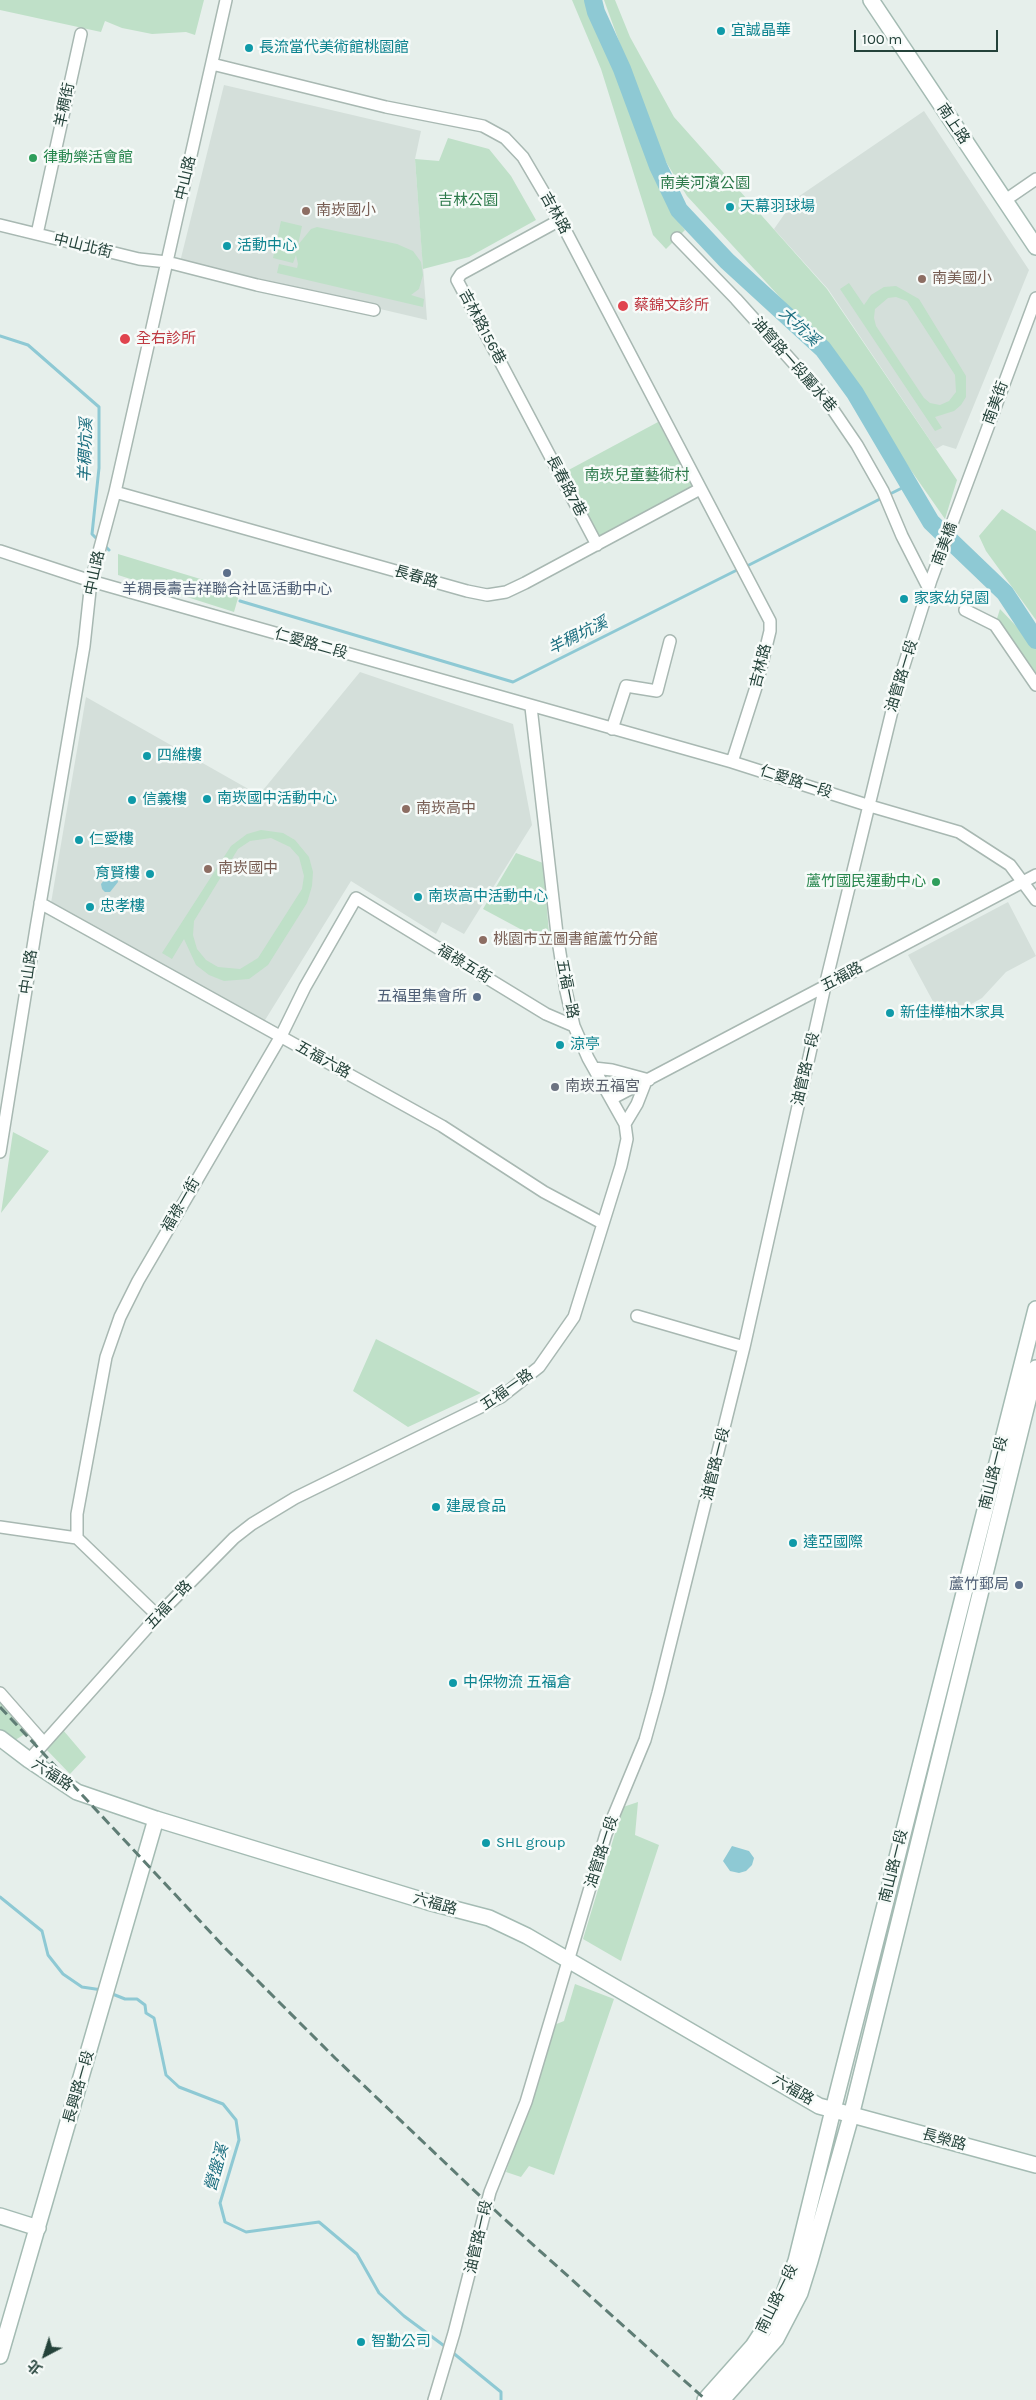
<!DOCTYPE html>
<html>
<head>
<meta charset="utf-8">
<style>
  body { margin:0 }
  #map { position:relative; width:1036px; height:2400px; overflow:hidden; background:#e6efeb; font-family:Karla,"Noto Sans TC",sans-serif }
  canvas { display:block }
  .north { position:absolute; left:20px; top:2330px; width:50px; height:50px; -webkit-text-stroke:4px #f7fbf9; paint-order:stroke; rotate:220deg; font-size:14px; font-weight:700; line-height:20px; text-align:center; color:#24423a }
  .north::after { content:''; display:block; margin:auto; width:18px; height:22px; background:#24423a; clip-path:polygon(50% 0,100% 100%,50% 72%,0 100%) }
  .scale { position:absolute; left:854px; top:30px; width:144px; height:22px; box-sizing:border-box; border:2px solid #24423a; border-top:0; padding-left:6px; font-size:15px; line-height:18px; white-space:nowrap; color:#24423a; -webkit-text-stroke:4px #f7fbf9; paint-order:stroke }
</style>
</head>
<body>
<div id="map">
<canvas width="1036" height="2400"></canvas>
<div class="north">北</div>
<div class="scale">100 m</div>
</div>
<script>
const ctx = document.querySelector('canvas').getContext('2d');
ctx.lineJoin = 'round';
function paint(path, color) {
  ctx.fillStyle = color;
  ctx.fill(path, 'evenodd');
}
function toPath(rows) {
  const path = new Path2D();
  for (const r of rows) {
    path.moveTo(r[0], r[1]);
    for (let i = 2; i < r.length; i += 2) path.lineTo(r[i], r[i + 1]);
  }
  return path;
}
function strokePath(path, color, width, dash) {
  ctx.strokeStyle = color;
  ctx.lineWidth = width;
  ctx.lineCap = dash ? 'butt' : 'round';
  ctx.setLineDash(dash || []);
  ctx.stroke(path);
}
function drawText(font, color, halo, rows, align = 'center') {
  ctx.font = font + ' Karla,"Noto Sans TC",sans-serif';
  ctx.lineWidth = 5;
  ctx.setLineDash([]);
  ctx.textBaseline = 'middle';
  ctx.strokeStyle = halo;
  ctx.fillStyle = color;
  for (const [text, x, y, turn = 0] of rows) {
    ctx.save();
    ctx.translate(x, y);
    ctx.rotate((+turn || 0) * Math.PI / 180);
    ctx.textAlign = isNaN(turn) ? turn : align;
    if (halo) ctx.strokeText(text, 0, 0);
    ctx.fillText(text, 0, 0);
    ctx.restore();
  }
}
paint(toPath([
  [224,85,421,131,415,159,427,320,180,262],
  [924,111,1029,270,956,449,943,445,936,449,828,289,774,229,795,199],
  [360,672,513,724,532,825,464,934,442,922,436,934,351,881,262,1025,51,903,86,697,259,795],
  [1008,902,1036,956,1006,972,982,998,943,1020,908,955]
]), '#d4dfda');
paint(toPath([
  [0,0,204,0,195,35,186,32,152,34,122,28,105,21,101,32,0,10],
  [572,0,586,0,670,211,685,230,666,249,653,235,601,69],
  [604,0,615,0,630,37,674,117,827,289,957,480,945,519,822,343,687,196,658,149],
  [448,138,489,149,511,176,536,220,469,257,423,269,415,159,439,161],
  [281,221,302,226,298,245,311,229,317,227,397,244,413,251,421,262,423,275,419,289,411,295,424,299,423,307,277,273,279,264,297,268,298,264,296,255,293,263,273,258],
  [849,283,864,305,871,295,884,287,896,286,919,299,966,376,966,397,961,405,954,411,935,417,942,428,935,431,840,289],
  [896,297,907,301,955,375,956,392,949,401,940,405,930,403,924,398,876,326,874,318,875,309,888,298],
  [658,422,694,489,599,539,563,473],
  [1002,509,1036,531,1036,620,986,551,979,536],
  [118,554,240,591,234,612,118,575],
  [1000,609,1036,647,1036,685,995,625],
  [261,830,283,833,295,840,309,857,313,872,312,886,307,903,268,965,249,979,224,981,209,975,196,965,184,939,172,959,162,953,231,846,247,834],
  [271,838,290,847,299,857,304,876,302,889,258,958,240,969,218,967,206,960,197,949,193,935,194,921,238,849,250,841],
  [516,853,543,863,550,945,483,909],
  [13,1132,49,1151,1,1213],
  [376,1339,481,1393,408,1427,353,1391],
  [0,1700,28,1732,12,1742,0,1733],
  [63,1730,86,1757,70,1774,45,1748],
  [638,1802,635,1835,659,1845,621,1961,583,1939,623,1807],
  [575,1984,614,1999,554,2175,529,2166,521,2177,506,2172,554,2025,564,2021]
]), '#bfe0c8');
paint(toPath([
  [110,873,116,875,118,882,110,892,105,892,102,889,101,884],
  [732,1846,749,1851,754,1858,752,1865,746,1871,739,1873,730,1871,723,1861]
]), '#8ec9d4');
strokePath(toPath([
  [0,336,28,345,99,407,99,468,92,534,99,541],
  [888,495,908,485],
  [104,545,109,550],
  [745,567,882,498],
  [240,601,513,682,739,569],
  [0,1897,42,1931,48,1955,63,1974,82,1987,102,1990],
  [110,1993,125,1999,137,1999,145,2005,146,2013,154,2018,166,2075,179,2087,223,2104,236,2120,239,2140,220,2203,225,2222,246,2232,319,2222,357,2254,379,2293,404,2316,447,2348],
  [452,2352,501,2392,501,2400]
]), '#8ec9d4', 3);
strokePath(toPath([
  [593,0,596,12,622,69,658,166,679,210,727,261,823,349,855,393,931,522,1005,593,1036,640]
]), '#8ec9d4', 18);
const street = toPath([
  [212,64,386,107,483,126,505,138,523,157,560,220,770,621,770,631,757,684,732,762],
  [1004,201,1036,179],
  [560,220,461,274,457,280,597,545],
  [0,225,139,259,167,262,257,285,374,310],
  [37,234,81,34],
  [677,238,736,299,825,398,857,445,883,491,902,536,929,589],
  [115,492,467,591,487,595,506,592,525,583,700,489],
  [0,551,91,581,732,762,870,806,959,832,1010,865,1036,900],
  [965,610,995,625,1036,685],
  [612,729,626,686,657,691,670,641],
  [40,903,442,1126,544,1192,602,1223],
  [594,1068,612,1070,649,1080],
  [611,1099,1036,875],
  [625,1124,637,1104,646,1081],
  [0,1152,36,928,84,646,91,581,115,492,226,0],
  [637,1316,744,1347],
  [0,1527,77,1538],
  [158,1616,77,1538,77,1514,106,1357,120,1317,138,1281,281,1036,305,987,356,898,546,1014,574,1026],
  [0,1693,44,1743],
  [29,1760,162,1611,234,1538,252,1524,295,1498,501,1397,539,1367,574,1317,621,1166,627,1139,625,1124,588,1058,574,1026,566,991,557,934,531,707],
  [434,2400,454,2333,490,2192,526,2102,606,1834,645,1740,658,1693,744,1347,825,986,900,678,931,580,1036,298]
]);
const secondary = toPath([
  [871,0,1036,247],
  [0,1738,29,1760,77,1792,156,1819,428,1902,489,1918,527,1936,819,2106,1036,2165],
  [0,2216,38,2228],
  [0,2356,156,1819],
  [705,2400,753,2346,766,2326,784,2293,796,2261,833,2110,1036,1309],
  [722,2400,776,2339,800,2293,810,2261,851,2116,1036,1368]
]);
strokePath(street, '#a8b8b2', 14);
strokePath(secondary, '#a4bbb3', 18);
strokePath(street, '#fff', 11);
strokePath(secondary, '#fff', 15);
strokePath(toPath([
  [0,1707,227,1950,335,2058,501,2216,706,2400]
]), '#5f7d75', 3, [10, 5]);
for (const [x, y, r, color] of [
  [721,31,5,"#0f9aa8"],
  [249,48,5,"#0f9aa8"],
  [33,158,5,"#2e9e5b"],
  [730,207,5,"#0f9aa8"],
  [306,211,5,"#8d6e63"],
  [227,246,5,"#0f9aa8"],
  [922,279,5,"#8d6e63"],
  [623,306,6,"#e0444e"],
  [125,339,6,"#e0444e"],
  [227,573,5,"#5c6f8a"],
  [904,599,5,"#0f9aa8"],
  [147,756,5,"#0f9aa8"],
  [207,799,5,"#0f9aa8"],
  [132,800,5,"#0f9aa8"],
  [406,809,5,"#8d6e63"],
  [79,840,5,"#0f9aa8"],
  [208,869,5,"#8d6e63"],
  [150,874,5,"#0f9aa8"],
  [936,882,5,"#2e9e5b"],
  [418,897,5,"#0f9aa8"],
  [90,907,5,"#0f9aa8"],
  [483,940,5,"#8d6e63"],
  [477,997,5,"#5c6f8a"],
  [890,1013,5,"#0f9aa8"],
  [560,1045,5,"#0f9aa8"],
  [555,1087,5,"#6b7280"],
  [436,1507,5,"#0f9aa8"],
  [793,1543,5,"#0f9aa8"],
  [1019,1585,5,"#5c6f8a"],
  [453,1683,5,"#0f9aa8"],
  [486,1843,5,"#0f9aa8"],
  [361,2342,5,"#0f9aa8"]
]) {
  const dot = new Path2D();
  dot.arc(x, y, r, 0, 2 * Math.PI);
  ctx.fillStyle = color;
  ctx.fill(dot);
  strokePath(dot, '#f7fbf9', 2);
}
drawText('15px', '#0d838f', '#f7fbf9', [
  ["宜誠晶華",731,31],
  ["長流當代美術館桃園館",259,48],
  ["天幕羽球場",740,207],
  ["活動中心",237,246],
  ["家家幼兒園",914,599],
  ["四維樓",157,756],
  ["南崁國中活動中心",217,799],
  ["信義樓",142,800],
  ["仁愛樓",89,840],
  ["育賢樓",140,874,"right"],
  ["南崁高中活動中心",428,897],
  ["忠孝樓",100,907],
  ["新佳樺柚木家具",900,1013],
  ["涼亭",570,1045],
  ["建晟食品",446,1507],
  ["達亞國際",803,1543],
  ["中保物流 五福倉",463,1683],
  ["SHL group",496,1843],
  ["智勤公司",371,2342]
], 'left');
drawText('15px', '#24423a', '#f7fbf9', [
  ["羊稠街",65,105,-78],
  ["南上路",953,124,56],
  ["中山路",186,178,-77],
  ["吉林路",555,213,61],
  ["中山北街",83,246,14],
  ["吉林路156巷",482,327,62],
  ["油管路一段麗水巷",794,365,49],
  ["南美街",996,403,-70],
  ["長春路7巷",566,486,62],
  ["南美橋",945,544,-70],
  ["中山路",95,573,-78],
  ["長春路",416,577,16],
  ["仁愛路二段",311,644,16],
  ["吉林路",761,666,-76],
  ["油管路一段",902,676,-73],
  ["仁愛路一段",796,782,18],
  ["福祿五街",464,964,31],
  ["中山路",29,972,-82],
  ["五福路",842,977,-28],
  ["五福一路",567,989,79],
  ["五福六路",323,1060,29],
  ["油管路一段",806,1069,-77],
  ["福祿一街",181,1205,-60],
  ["五福一路",507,1390,-35],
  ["油管路一段",716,1464,-76],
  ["南山路一段",994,1473,-76],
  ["五福一路",169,1605,-47],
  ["六福路",52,1775,33],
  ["油管路一段",602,1852,-72],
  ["南山路一段",894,1866,-76],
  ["六福路",435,1904,16],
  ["長興路一段",79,2087,-74],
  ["六福路",793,2090,30],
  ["長榮路",944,2140,15],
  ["油管路一段",479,2237,-77],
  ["南山路一段",777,2299,-64]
]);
drawText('15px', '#27864d', '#f7fbf9', [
  ["律動樂活會館",43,158],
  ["蘆竹國民運動中心",926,882,"right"]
], 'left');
drawText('15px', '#2d7a4b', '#f7fbf9', [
  ["南美河濱公園",705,184],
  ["吉林公園",468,201],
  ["南崁兒童藝術村",637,476]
]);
drawText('15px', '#785e54', '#f7fbf9', [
  ["南崁國小",316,211],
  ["南美國小",932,279],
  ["南崁高中",416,809],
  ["南崁國中",218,869],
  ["桃園市立圖書館蘆竹分館",493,940]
], 'left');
drawText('15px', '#be3a42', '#f7fbf9', [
  ["蔡錦文診所",634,306],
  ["全右診所",136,339]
], 'left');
drawText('15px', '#4e5e75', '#f7fbf9', [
  ["羊稠長壽吉祥聯合社區活動中心",227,590,"center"],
  ["五福里集會所",467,997],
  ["蘆竹郵局",1009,1585]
], 'right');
drawText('15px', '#5b616d', '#f7fbf9', [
  ["南崁五福宮",565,1087]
], 'left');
drawText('italic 16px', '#1c6f80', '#f7fbf9', [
  ["大坑溪",799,327,43],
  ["羊稠坑溪",86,450,-88],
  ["羊稠坑溪",578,636,-26],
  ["營盤溪",217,2168,-74]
]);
</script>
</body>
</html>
